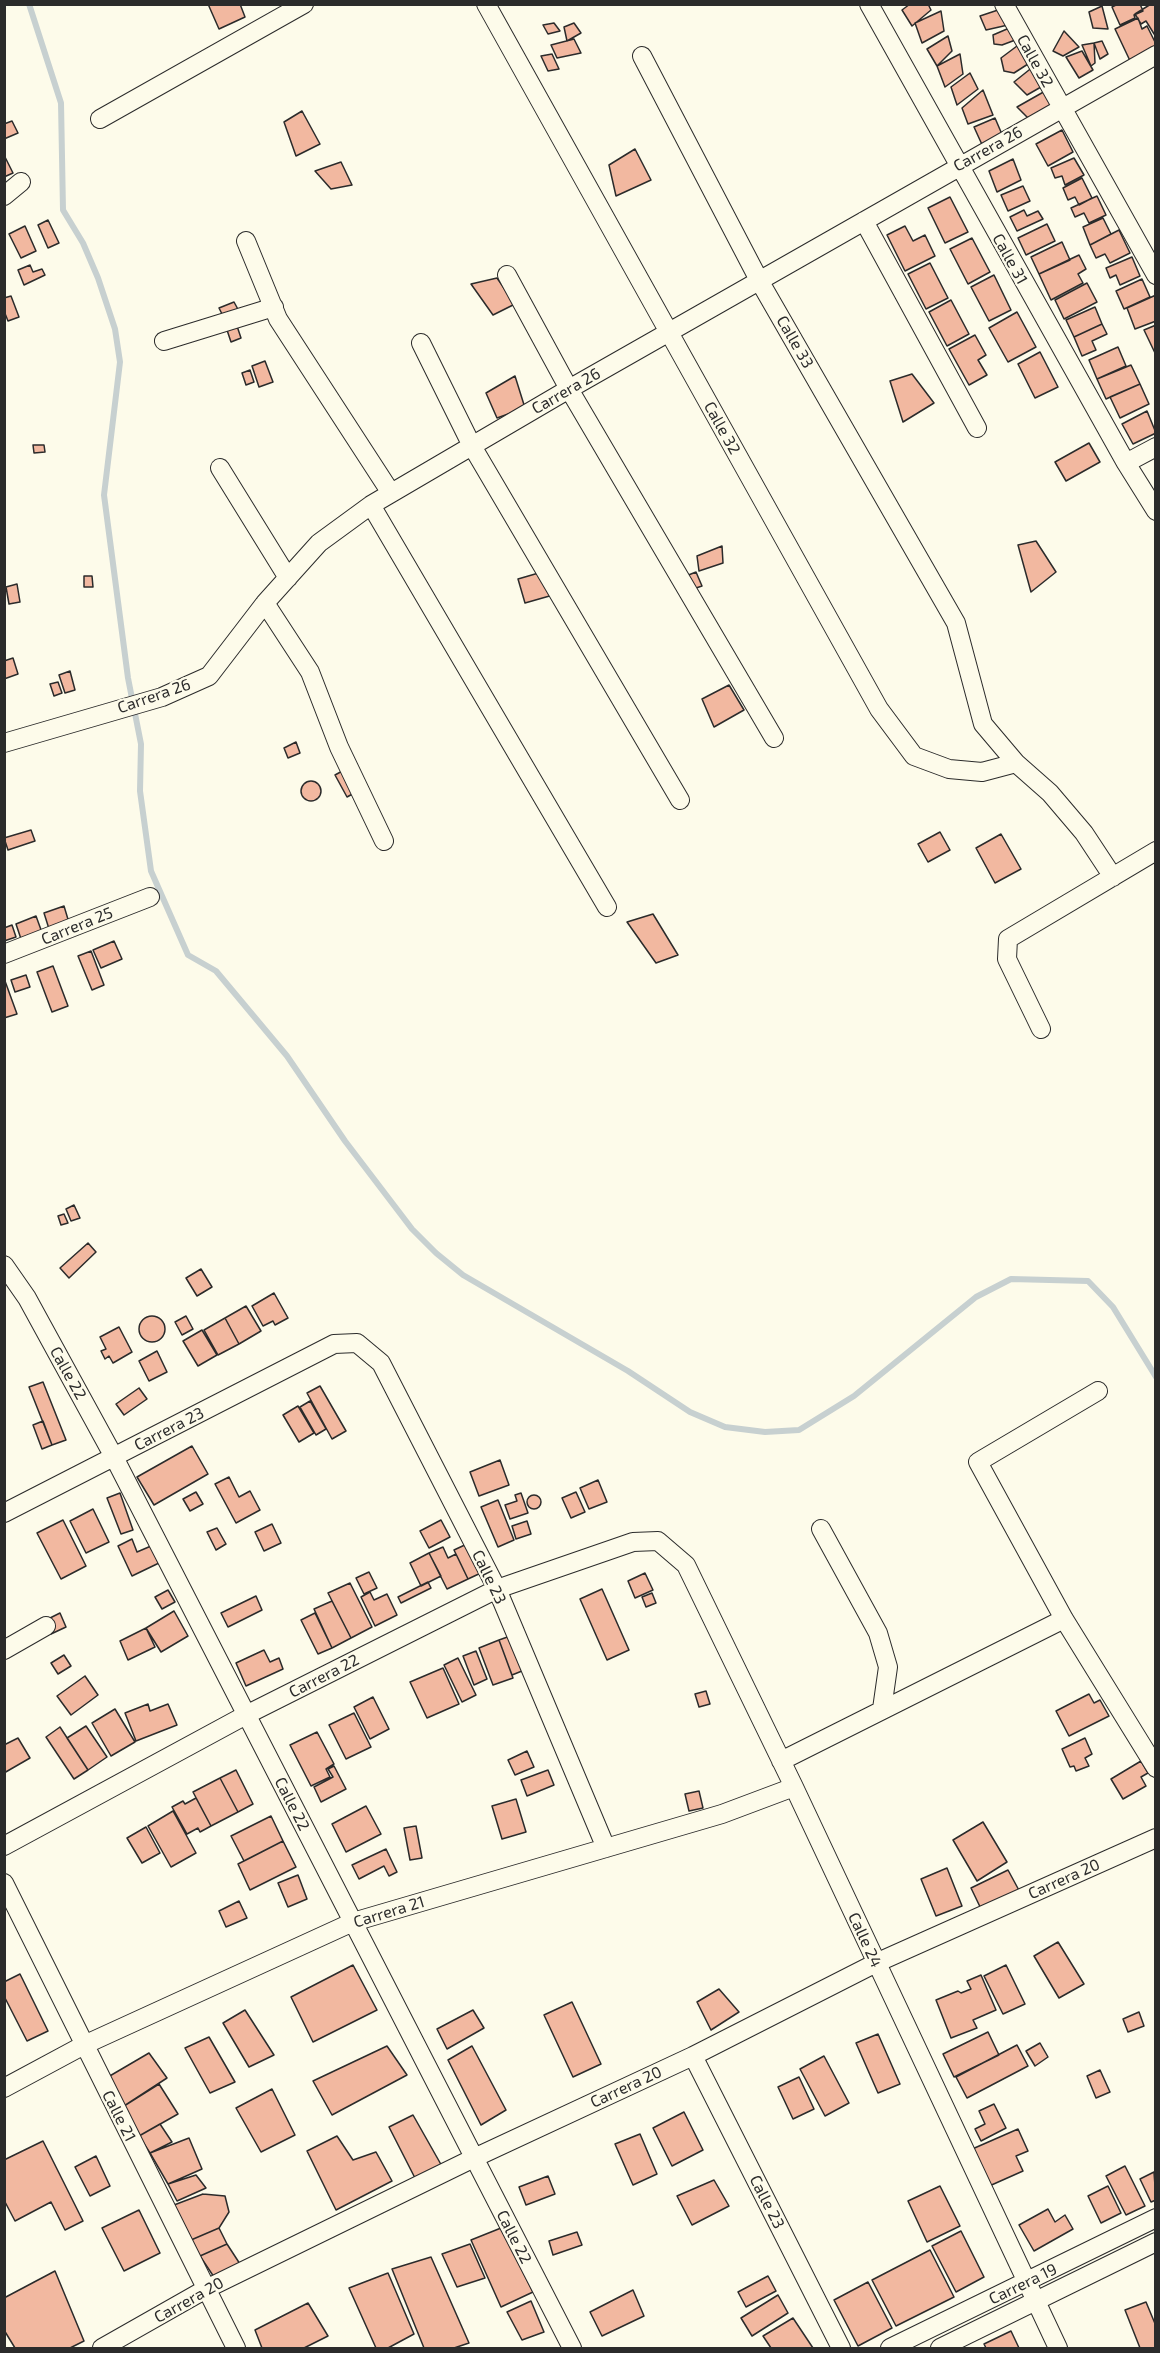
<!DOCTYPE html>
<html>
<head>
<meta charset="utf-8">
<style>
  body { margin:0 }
  #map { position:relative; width:1160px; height:2353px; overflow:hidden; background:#fdfbea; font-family:"Exo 2",sans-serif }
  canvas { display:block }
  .frame { position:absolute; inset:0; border:6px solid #2b2b2b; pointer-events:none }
</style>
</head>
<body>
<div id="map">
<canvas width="1160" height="2353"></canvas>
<div class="frame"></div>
</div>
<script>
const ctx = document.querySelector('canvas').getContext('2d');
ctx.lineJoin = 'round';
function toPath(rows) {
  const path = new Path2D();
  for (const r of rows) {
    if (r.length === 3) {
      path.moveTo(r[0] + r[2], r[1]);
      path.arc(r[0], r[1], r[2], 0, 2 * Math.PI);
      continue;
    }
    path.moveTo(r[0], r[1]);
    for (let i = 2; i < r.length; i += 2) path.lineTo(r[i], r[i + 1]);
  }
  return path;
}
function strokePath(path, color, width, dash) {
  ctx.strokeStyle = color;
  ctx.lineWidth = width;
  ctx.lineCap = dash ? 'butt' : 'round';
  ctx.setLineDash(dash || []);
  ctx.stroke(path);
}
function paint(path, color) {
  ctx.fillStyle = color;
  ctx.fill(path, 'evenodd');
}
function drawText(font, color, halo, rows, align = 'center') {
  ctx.font = font + ' "Exo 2",sans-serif';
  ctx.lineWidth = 4.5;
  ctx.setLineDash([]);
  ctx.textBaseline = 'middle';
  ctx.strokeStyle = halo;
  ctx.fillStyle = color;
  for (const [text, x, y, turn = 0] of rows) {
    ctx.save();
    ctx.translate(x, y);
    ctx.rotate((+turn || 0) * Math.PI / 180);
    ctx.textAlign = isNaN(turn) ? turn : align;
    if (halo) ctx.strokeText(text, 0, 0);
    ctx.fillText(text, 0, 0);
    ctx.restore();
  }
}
strokePath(toPath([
  [29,4,61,103,63,210,83,243,98,278,115,329,120,362,104,495,128,678,141,744,140,791,151,871,188,955,216,971,287,1056,345,1141,412,1229,436,1253,463,1275,628,1371,690,1412,725,1427,765,1432,799,1430,854,1396,976,1297,1011,1279,1088,1281,1113,1307,1156,1377]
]), '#c7d0d0', 6);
const building = toPath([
  [208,4,240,4,245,17,219,29,208,4],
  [910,4,928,4,931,10,912,26,902,10,910,4],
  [1118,4,1140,4,1143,11,1134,15,1135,18,1120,25,1112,7,1118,4],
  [1151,4,1156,4,1156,37,1146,21,1141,24,1135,14,1151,4],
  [1102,6,1108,29,1093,28,1089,12,1102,6],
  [1004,8,1008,25,986,30,980,16,1004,8],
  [941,11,944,31,922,43,915,23,941,11],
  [1138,18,1142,29,1147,26,1156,44,1156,54,1132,65,1115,29,1138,18],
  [554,23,560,31,548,34,543,25,554,23],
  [574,23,581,33,567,41,564,27,574,23],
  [1014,26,1018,39,1002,45,994,44,993,35,1014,26],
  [1064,31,1079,47,1063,56,1053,51,1064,31],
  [948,36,952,51,937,66,927,49,948,36],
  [574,39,581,53,557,58,551,45,574,39],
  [1102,41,1108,54,1100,59,1094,43,1102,41],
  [1021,43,1028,64,1014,73,1004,71,1001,58,1021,43],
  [1094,43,1095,63,1091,66,1082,45,1094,43],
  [1082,51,1093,70,1079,78,1066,57,1082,51],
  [552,54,559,69,548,71,541,56,552,54],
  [960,54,963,74,945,87,937,66,960,54],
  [1034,66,1041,87,1027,95,1014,82,1034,66],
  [970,73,978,89,957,105,951,87,970,73],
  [983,90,993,115,968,124,962,108,983,90],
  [1047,90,1055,109,1028,118,1017,107,1047,90],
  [302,111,320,144,296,156,284,122,302,111],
  [995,118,1004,139,984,149,974,127,995,118],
  [12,121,18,133,4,139,4,124,12,121],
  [1062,130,1073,152,1048,166,1036,144,1062,130],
  [635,149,651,180,616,196,609,165,635,149],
  [4,155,13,173,4,177,4,155],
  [1074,158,1084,175,1065,185,1062,176,1055,178,1051,168,1074,158],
  [1013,159,1021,180,997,192,989,171,1013,159],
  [341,162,352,185,331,189,315,171,341,162],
  [1082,178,1092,198,1079,205,1075,197,1068,200,1063,188,1082,178],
  [1023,186,1030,201,1008,211,1001,195,1023,186],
  [1097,196,1106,215,1089,223,1084,213,1075,217,1071,208,1097,196],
  [950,197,968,232,945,243,928,208,950,197],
  [1024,210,1027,216,1038,211,1043,219,1017,231,1010,217,1024,210],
  [1103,218,1111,234,1090,245,1083,227,1103,218],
  [48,220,59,243,48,248,38,225,48,220],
  [1047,224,1055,241,1026,255,1018,238,1047,224],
  [25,226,36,251,21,258,9,234,25,226],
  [905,226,913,241,925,235,935,256,905,271,887,235,905,226],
  [1119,230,1130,253,1110,263,1105,254,1096,258,1090,245,1119,230],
  [972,238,990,272,968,284,950,249,972,238],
  [1062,242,1070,260,1039,274,1031,257,1062,242],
  [1079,255,1086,269,1078,274,1083,283,1051,300,1039,274,1079,255],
  [1132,257,1140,276,1120,285,1116,275,1110,278,1106,268,1132,257],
  [930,263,948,298,926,309,908,274,930,263],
  [30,265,33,272,42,269,45,275,24,285,18,270,30,265],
  [994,275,1011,310,989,321,971,287,994,275],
  [497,278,515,304,493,315,471,284,497,278],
  [1142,279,1150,297,1124,309,1116,291,1142,279],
  [1087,283,1097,302,1064,319,1055,300,1087,283],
  [1156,295,1156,321,1135,329,1127,308,1156,295],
  [11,296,19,317,8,321,4,311,4,298,11,296],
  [951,300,969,334,947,346,929,312,951,300],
  [234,302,240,313,225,320,219,308,234,302],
  [1095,307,1102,324,1074,337,1066,320,1095,307],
  [1017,312,1036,347,1008,362,989,328,1017,312],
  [1102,324,1107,334,1092,341,1096,350,1082,356,1074,337,1102,324],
  [1156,325,1156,352,1155,353,1144,330,1156,325],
  [237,326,241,338,231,342,227,330,237,326],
  [975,335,986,355,978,360,987,375,969,385,949,349,975,335],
  [1118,347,1126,366,1097,379,1089,360,1118,347],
  [1040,352,1058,387,1035,398,1018,364,1040,352],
  [265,361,273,382,259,387,252,366,265,361],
  [1131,365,1140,384,1106,399,1097,379,1131,365],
  [250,370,254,382,246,385,242,373,250,370],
  [912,374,934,403,903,422,890,381,912,374],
  [515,376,525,408,497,418,486,393,515,376],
  [1140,384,1149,404,1120,418,1110,397,1140,384],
  [1147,411,1156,433,1133,444,1122,424,1147,411],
  [1089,443,1100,462,1066,481,1055,462,1089,443],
  [33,445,44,445,45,452,34,453,33,445],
  [1036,541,1056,572,1031,592,1018,545,1036,541],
  [722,546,723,563,699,571,697,556,722,546],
  [542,572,553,595,525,603,518,579,542,572],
  [696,572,702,586,690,590,686,576,696,572],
  [84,576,92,576,93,587,84,587,84,576],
  [17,584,20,602,9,604,6,587,17,584],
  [13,658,18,674,4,679,4,661,13,658],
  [70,671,75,690,65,693,59,675,70,671],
  [58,682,62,693,54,696,50,684,58,682],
  [729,685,744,710,714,727,702,699,729,685],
  [296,742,300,753,288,758,284,748,296,742],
  [346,769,358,791,347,797,335,775,346,769],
  [311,791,10],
  [31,830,35,841,8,850,4,838,31,830],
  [940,832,950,850,928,862,918,844,940,832],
  [1001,834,1021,869,995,883,976,848,1001,834],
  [64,906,70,926,50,932,44,913,64,906],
  [653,914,678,955,656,963,627,922,653,914],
  [36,916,44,938,23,945,16,924,36,916],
  [12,925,16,937,4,941,4,928,12,925],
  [114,941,122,959,101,968,93,950,114,941],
  [91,951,104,985,92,990,78,956,91,951],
  [53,966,68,1006,52,1012,37,972,53,966],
  [26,975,30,987,15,992,11,980,26,975],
  [5,981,17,1014,4,1018,4,982,5,981],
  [74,1205,80,1218,71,1221,66,1209,74,1205],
  [64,1214,68,1223,61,1225,58,1216,64,1214],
  [88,1243,96,1252,69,1278,60,1268,88,1243],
  [201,1269,212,1287,197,1296,186,1278,201,1269],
  [274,1293,288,1318,275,1325,273,1321,263,1326,252,1306,274,1293],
  [246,1306,261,1331,239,1344,225,1318,246,1306],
  [186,1316,193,1329,182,1335,175,1322,186,1316],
  [152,1329,13],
  [225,1318,239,1344,218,1355,204,1330,225,1318],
  [119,1327,132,1352,113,1363,109,1356,105,1359,101,1351,106,1349,100,1337,119,1327],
  [202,1330,217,1355,198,1366,183,1341,202,1330],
  [157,1351,167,1372,149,1381,139,1361,157,1351],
  [43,1382,66,1440,52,1445,29,1387,43,1382],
  [320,1386,346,1431,332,1439,307,1393,320,1386],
  [139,1388,147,1399,124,1415,116,1404,139,1388],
  [310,1401,326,1429,316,1435,300,1407,310,1401],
  [298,1406,314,1433,299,1442,283,1415,298,1406],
  [43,1421,52,1445,42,1449,33,1425,43,1421],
  [192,1446,208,1474,154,1505,137,1477,192,1446],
  [500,1460,509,1485,479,1496,470,1472,500,1460],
  [229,1477,239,1497,250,1491,260,1510,236,1523,215,1484,229,1477],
  [598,1480,607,1502,589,1509,580,1488,598,1480],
  [196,1492,203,1504,190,1511,183,1499,196,1492],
  [576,1492,585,1512,571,1518,562,1498,576,1492],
  [120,1493,133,1530,121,1534,107,1498,120,1493],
  [521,1493,528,1513,510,1519,505,1505,517,1501,515,1495,521,1493],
  [534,1502,7],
  [498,1500,514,1540,498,1547,481,1507,498,1500],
  [93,1509,109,1542,86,1553,70,1521,93,1509],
  [63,1520,86,1566,61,1579,37,1533,63,1520],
  [441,1520,450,1537,429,1548,420,1531,441,1520],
  [527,1521,531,1534,516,1539,512,1526,527,1521],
  [272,1524,281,1543,264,1551,255,1532,272,1524],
  [217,1528,226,1544,216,1550,207,1532,217,1528],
  [132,1539,137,1552,151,1546,159,1563,132,1576,118,1546,132,1539],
  [469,1543,483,1572,468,1579,454,1550,469,1543],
  [443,1547,448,1558,456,1554,468,1579,447,1589,429,1553,443,1547],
  [429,1553,441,1576,421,1586,410,1563,429,1553],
  [369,1572,377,1588,364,1594,356,1578,369,1572],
  [645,1573,653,1590,635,1598,628,1581,645,1573],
  [428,1582,431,1588,401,1603,398,1597,428,1582],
  [350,1583,372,1627,351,1638,328,1593,350,1583],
  [602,1589,629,1650,607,1660,580,1599,602,1589],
  [168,1590,175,1602,162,1609,155,1597,168,1590],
  [370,1592,374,1600,387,1594,397,1615,375,1626,361,1597,370,1592],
  [652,1593,656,1603,646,1607,642,1597,652,1593],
  [256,1596,262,1610,228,1627,221,1613,256,1596],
  [332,1601,351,1638,332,1648,314,1609,332,1601],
  [174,1611,188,1636,161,1652,146,1628,174,1611],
  [60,1613,66,1627,51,1634,44,1621,60,1613],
  [315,1613,332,1648,318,1654,301,1620,315,1613],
  [146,1628,155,1647,128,1660,120,1641,146,1628],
  [513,1635,527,1669,512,1675,499,1640,513,1635],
  [499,1640,513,1678,493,1685,479,1648,499,1640],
  [264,1650,270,1662,279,1658,283,1669,246,1686,236,1663,264,1650],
  [476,1651,487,1679,474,1685,463,1656,476,1651],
  [64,1655,71,1666,58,1674,51,1663,64,1655],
  [458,1658,476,1695,462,1702,444,1665,458,1658],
  [443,1668,459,1704,427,1718,410,1682,443,1668],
  [85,1676,98,1695,71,1715,57,1696,85,1676],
  [706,1691,710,1704,699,1707,695,1694,706,1691],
  [1089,1694,1094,1703,1100,1700,1109,1716,1069,1736,1056,1711,1089,1694],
  [373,1697,389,1729,370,1739,354,1707,373,1697],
  [148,1704,150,1711,168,1704,177,1725,136,1741,125,1713,148,1704],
  [115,1709,135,1742,111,1756,92,1723,115,1709],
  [354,1713,371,1747,346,1759,329,1725,354,1713],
  [86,1726,107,1757,88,1770,67,1738,86,1726],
  [60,1727,88,1770,74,1779,46,1737,60,1727],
  [317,1732,334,1764,326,1769,330,1777,311,1786,290,1745,317,1732],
  [18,1738,30,1758,4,1773,4,1745,18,1738],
  [1085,1738,1092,1754,1085,1758,1089,1766,1076,1771,1074,1766,1070,1767,1062,1749,1085,1738],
  [527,1751,534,1767,515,1775,508,1760,527,1751],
  [1141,1761,1148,1773,1141,1777,1146,1786,1123,1799,1111,1779,1141,1761],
  [334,1766,346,1789,321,1802,314,1787,333,1777,328,1769,334,1766],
  [236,1770,253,1804,238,1812,220,1778,236,1770],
  [548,1770,554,1785,527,1796,521,1780,548,1770],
  [220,1778,238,1812,211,1826,193,1792,220,1778],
  [699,1791,703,1808,689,1811,685,1794,699,1791],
  [196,1798,211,1826,200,1832,198,1828,187,1834,172,1807,183,1801,185,1804,196,1798],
  [516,1799,526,1832,502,1839,492,1806,516,1799],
  [366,1806,381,1834,346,1852,332,1824,366,1806],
  [173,1811,196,1853,171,1867,148,1826,173,1811],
  [271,1816,283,1841,244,1861,231,1836,271,1816],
  [983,1822,1007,1862,977,1881,953,1840,983,1822],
  [416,1826,422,1858,410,1860,404,1828,416,1826],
  [146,1827,160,1853,142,1863,127,1838,146,1827],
  [283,1841,296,1867,250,1890,238,1864,283,1841],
  [386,1849,397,1872,389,1876,384,1866,359,1879,352,1865,386,1849],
  [947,1868,962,1906,936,1916,921,1879,947,1868],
  [1008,1870,1021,1894,983,1913,971,1888,1008,1870],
  [298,1875,307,1899,288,1907,278,1883,298,1875],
  [239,1901,247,1918,226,1927,219,1911,239,1901],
  [1058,1942,1084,1984,1059,1998,1034,1956,1058,1942],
  [353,1965,377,2010,313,2042,291,1997,353,1965],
  [1006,1965,1025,2004,1003,2014,984,1976,1006,1965],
  [20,1974,48,2031,27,2041,4,1996,4,1982,20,1974],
  [981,1975,996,2010,973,2020,977,2028,951,2038,936,2000,958,1991,961,1993,971,1989,967,1981,981,1975],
  [719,1989,739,2012,711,2030,697,2002,719,1989],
  [572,2002,601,2064,573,2077,544,2015,572,2002],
  [245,2010,274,2055,249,2067,223,2023,245,2010],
  [473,2010,484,2028,447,2049,437,2029,473,2010],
  [1139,2012,1144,2026,1128,2032,1123,2019,1139,2012],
  [988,2032,999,2055,954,2077,943,2054,988,2032],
  [878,2034,900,2084,878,2093,856,2043,878,2034],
  [209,2037,235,2082,210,2093,185,2048,209,2037],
  [1040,2043,1048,2057,1035,2066,1026,2051,1040,2043],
  [1017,2045,1028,2066,967,2098,956,2077,1017,2045],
  [387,2046,407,2075,332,2115,313,2081,387,2046],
  [472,2046,506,2110,481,2125,448,2060,472,2046],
  [149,2053,167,2078,124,2106,108,2077,149,2053],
  [824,2056,849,2103,825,2116,800,2069,824,2056],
  [1100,2070,1110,2092,1096,2098,1087,2076,1100,2070],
  [799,2077,814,2109,793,2119,778,2087,799,2077],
  [159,2084,178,2114,139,2136,124,2106,159,2084],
  [272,2089,295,2135,261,2152,236,2108,272,2089],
  [994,2104,1006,2128,981,2141,975,2129,985,2124,979,2111,994,2104],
  [684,2112,703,2150,672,2166,653,2128,684,2112],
  [413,2115,443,2168,416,2180,389,2127,413,2115],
  [160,2124,172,2142,150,2153,139,2136,160,2124],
  [1018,2129,1028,2151,1016,2156,1023,2171,987,2187,970,2150,1018,2129],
  [640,2134,657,2174,633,2185,615,2144,640,2134],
  [337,2136,353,2160,376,2152,392,2181,336,2210,307,2151,337,2136],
  [189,2138,202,2169,168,2184,150,2153,189,2138],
  [43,2141,83,2221,65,2230,51,2202,15,2221,4,2200,4,2160,43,2141],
  [96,2156,110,2186,90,2196,75,2167,96,2156],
  [1125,2166,1145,2206,1126,2215,1106,2176,1125,2166],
  [1154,2172,1156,2200,1151,2202,1140,2179,1154,2172],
  [196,2175,206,2188,177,2201,168,2184,196,2175],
  [548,2176,555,2194,526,2205,519,2187,548,2176],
  [714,2180,729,2206,692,2225,677,2196,714,2180],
  [940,2186,960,2226,927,2242,908,2201,940,2186],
  [1108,2186,1121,2213,1101,2223,1088,2196,1108,2186],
  [203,2194,225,2196,229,2212,219,2228,191,2240,174,2205,203,2194],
  [1048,2209,1055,2222,1065,2215,1073,2229,1034,2251,1019,2225,1048,2209],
  [139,2210,160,2253,124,2271,102,2228,139,2210],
  [219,2228,227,2244,200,2256,191,2240,219,2228],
  [501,2228,533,2292,501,2307,471,2240,501,2228],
  [961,2231,984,2277,956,2292,932,2246,961,2231],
  [577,2232,582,2245,553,2255,549,2241,577,2232],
  [227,2244,240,2264,214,2277,200,2256,227,2244],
  [470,2244,485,2278,457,2287,442,2254,470,2244],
  [930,2250,954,2297,896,2326,872,2280,930,2250],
  [431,2257,469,2343,454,2348,424,2348,392,2269,431,2257],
  [55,2271,84,2341,70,2348,15,2348,4,2330,4,2298,55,2271],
  [388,2273,414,2334,388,2348,376,2348,349,2288,388,2273],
  [768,2276,776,2291,746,2307,738,2292,768,2276],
  [868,2282,892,2328,858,2346,834,2300,868,2282],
  [633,2290,644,2316,602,2336,590,2312,633,2290],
  [778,2295,788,2313,752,2336,741,2318,778,2295],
  [531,2301,544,2332,522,2340,507,2312,531,2301],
  [1146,2302,1156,2326,1156,2348,1140,2348,1125,2310,1146,2302],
  [308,2303,328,2336,304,2348,262,2348,255,2330,308,2303],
  [793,2318,813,2348,771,2348,763,2336,793,2318],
  [1011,2331,1019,2348,986,2348,984,2344,1011,2331]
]);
paint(building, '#f2b8a0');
strokePath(building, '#2b2b2b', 1.5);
const street = toPath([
  [486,4,879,709,914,756,949,769,982,772,1016,763],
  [869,4,1126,463,1156,511],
  [1004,4,1156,275],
  [642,56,760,282,956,623,983,724,1016,763,1050,793,1084,833,1113,877],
  [100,119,304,4],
  [4,196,21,182],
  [864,221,977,428],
  [246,241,278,319,391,493],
  [507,275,569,389,774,738],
  [164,341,274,307],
  [421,343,472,446,680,800],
  [1126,463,1156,447],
  [220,468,288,578],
  [371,505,607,907],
  [265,603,310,672,339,747,384,841],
  [4,743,162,697,209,676,265,603,319,543,371,505,569,389,1156,55],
  [4,954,150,897],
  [1041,1029,1007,959,1008,939,1156,851],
  [4,1265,27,1298,114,1457,572,2348],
  [1098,1391,978,1462,1064,1619,1156,1768],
  [4,1513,334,1344,357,1343,381,1363,497,1589,606,1848],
  [821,1529,878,1633,888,1667,882,1709],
  [4,1650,46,1626],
  [781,1761,1064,1619],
  [4,1846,246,1715,497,1589,633,1542,658,1541,686,1565,794,1787,1058,2348],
  [4,1883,236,2348],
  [693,2056,841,2348],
  [4,2088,84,2045,353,1922,722,1814,794,1787],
  [102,2348,206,2289,474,2158,693,2056,876,1963,1156,1838],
  [890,2348,1156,2218],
  [940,2348,1156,2242]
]);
strokePath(street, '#2b2b2b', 20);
strokePath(street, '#fdfbea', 18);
drawText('16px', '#2b2b2b', '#fdfbea', [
  ["Calle 32",1035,61,61],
  ["Carrera 26",988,149,-29],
  ["Calle 31",1010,259,61],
  ["Calle 33",795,342,60],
  ["Carrera 26",566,391,-30],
  ["Calle 32",722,428,61],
  ["Carrera 26",154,696,-19],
  ["Carrera 25",77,926,-22],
  ["Calle 22",68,1373,61],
  ["Carrera 23",169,1429,-27],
  ["Calle 23",489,1577,64],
  ["Carrera 22",324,1676,-27],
  ["Calle 22",292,1804,63],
  ["Carrera 20",1064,1879,-24],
  ["Carrera 21",389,1912,-17],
  ["Calle 24",865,1940,65],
  ["Carrera 20",626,2087,-25],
  ["Calle 21",119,2116,63],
  ["Calle 23",767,2202,63],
  ["Calle 22",514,2237,63],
  ["Carrera 19",1023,2284,-26],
  ["Carrera 20",189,2300,-29]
]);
</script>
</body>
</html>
